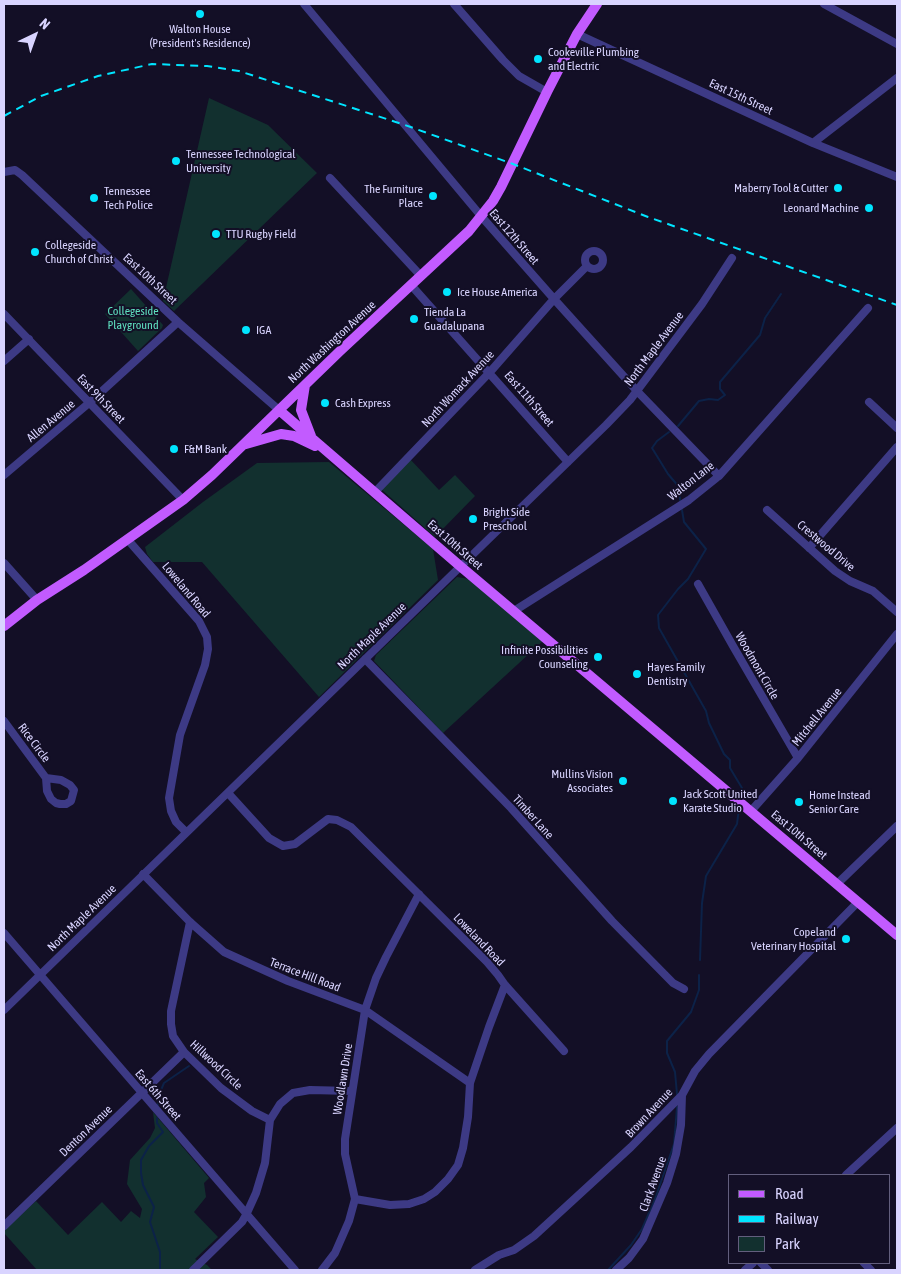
<!DOCTYPE html>
<html>
<head>
<meta charset="utf-8">
<style>
  body { margin:0 }
  #map { position:relative; width:901px; height:1274px; overflow:hidden; background:#130f26; font-family:"Asap Condensed",sans-serif }
  canvas { display:block }
  .frame { position:absolute; inset:0; border:5px solid #d9d4ff; pointer-events:none }
  .legend { position:absolute; left:728px; top:1174px; width:162px; height:90px; box-sizing:border-box; background:#130f26; border:1px solid #625e7d; margin:0; padding:6px 9px; list-style:none; font-size:15px; color:#d9d4ff }
  .legend li { display:flex; align-items:center; gap:10px; height:25px }
  .legend b { width:25px; border:1px solid #625e7d }
  .north { position:absolute; left:10px; top:10px; width:50px; height:50px; -webkit-text-stroke:4px #130f26; paint-order:stroke; rotate:42deg; font-size:14px; font-weight:700; line-height:20px; text-align:center; color:#d9d4ff }
  .north::after { content:''; display:block; margin:auto; width:18px; height:22px; background:#d9d4ff; clip-path:polygon(50% 0,100% 100%,50% 72%,0 100%) }
</style>
</head>
<body>
<div id="map">
<canvas width="901" height="1274"></canvas>
<div class="frame"></div>
<ul class="legend">
<li><b style="height:6px;background:#c25bff"></b>Road</li>
<li><b style="height:6px;background:#00e5ff"></b>Railway</li>
<li><b style="height:14px;background:#12302f"></b>Park</li>
</ul>
<div class="north">N</div>
</div>
<script>
const ctx = document.querySelector('canvas').getContext('2d');
ctx.lineJoin = 'round';
function paint(path, color) {
  ctx.fillStyle = color;
  ctx.fill(path, 'evenodd');
}
function toPath(rows) {
  const path = new Path2D();
  for (const r of rows) {
    if (r.length === 3) {
      path.moveTo(r[0] + r[2], r[1]);
      path.arc(r[0], r[1], r[2], 0, 2 * Math.PI);
      continue;
    }
    path.moveTo(r[0], r[1]);
    for (let i = 2; i < r.length; i += 2) path.lineTo(r[i], r[i + 1]);
  }
  return path;
}
function strokePath(path, color, width, dash) {
  ctx.strokeStyle = color;
  ctx.lineWidth = width;
  ctx.lineCap = dash ? 'butt' : 'round';
  ctx.setLineDash(dash || []);
  ctx.stroke(path);
}
function drawText(font, color, halo, rows, align = 'center') {
  ctx.font = font + ' "Asap Condensed",sans-serif';
  ctx.lineWidth = 4;
  ctx.setLineDash([]);
  ctx.textBaseline = 'middle';
  ctx.strokeStyle = halo;
  ctx.fillStyle = color;
  for (const [text, x, y, turn = 0] of rows) {
    ctx.save();
    ctx.translate(x, y);
    ctx.rotate((+turn || 0) * Math.PI / 180);
    ctx.textAlign = isNaN(turn) ? turn : align;
    if (halo) ctx.strokeText(text, 0, 0);
    ctx.fillText(text, 0, 0);
    ctx.restore();
  }
}
paint(toPath([
  [209,98,268,125,317,173,174,311,163,301],
  [131,289,163,325,162,328,138,351,105,314],
  [410,459,439,490,455,475,475,496,435,537,381,489],
  [329,462,433,549,438,580,319,697,202,562,153,562,147,554,145,547,203,502,257,463],
  [457,577,469,579,543,641,443,733,374,661,376,655],
  [153,1112,209,1178,204,1183,206,1197,194,1212,218,1237,195,1259,207,1265,212,1270,37,1270,4,1233,4,1230,36,1201,68,1235,102,1202,121,1222,131,1211,140,1218,142,1209,127,1184,130,1160,150,1138,155,1128]
]), '#12302f');
strokePath(toPath([
  [678,426,699,401,709,399,718,400,725,395,720,389,720,382,760,335,765,318,781,294],
  [669,432,657,441,652,448,668,474,679,487,680,500],
  [682,510,684,522,706,549,688,579,678,589,658,615,659,628,706,711,709,723,724,754,730,760,730,768,742,788,741,796],
  [700,960,702,903,706,876,737,824,739,808],
  [677,1094,675,1072,667,1053,667,1041,691,1012,699,990,699,975],
  [158,1105,158,1097,164,1083,189,1066],
  [157,1118,157,1123,163,1132,149,1146,141,1160,141,1173,143,1185,154,1207,150,1222,160,1252,160,1270],
  [608,1270,631,1245,642,1229,655,1199,674,1144,677,1107]
]), '#0c2248', 2);
strokePath(toPath([
  [304,4,481,216,554,299,637,391,719,476],
  [454,4,503,60,519,76,547,92],
  [824,4,897,44],
  [577,34,813,143,897,177],
  [813,143,897,78],
  [4,172,15,170,22,175,178,322,279,410],
  [330,178,421,276],
  [594,260,9],
  [411,285,568,462],
  [4,314,183,500],
  [4,361,29,339],
  [869,402,897,428],
  [4,475,89,403,178,322],
  [375,492,490,372,554,299,587,266],
  [767,510,835,571,850,581,873,591,897,612],
  [128,540,199,621,207,637,208,649,205,665,180,735,169,798,171,811,176,822,186,832],
  [809,548,897,447],
  [4,563,37,600],
  [698,584,733,646,798,758],
  [514,611,689,500,719,476,868,308],
  [365,659,511,808,612,921,673,983,684,989],
  [4,721,46,778,47,791,51,799,56,803,60,804,66,804,71,801,74,790,70,785,61,780,46,778],
  [228,793,269,838,283,846,295,844,328,819,337,820,351,827,487,962,498,975,505,985,564,1051],
  [751,811,798,758,897,634],
  [143,874,190,922,224,952,288,981,365,1010,470,1083],
  [837,884,897,826],
  [190,922,171,1011,171,1024,173,1036,184,1052,221,1088,252,1111,270,1120],
  [4,933,295,1270],
  [4,1010,606,425,630,400,702,304,732,258],
  [846,1175,897,1128],
  [355,1199,390,1205,409,1204,424,1199,435,1192,448,1179,458,1165,463,1148,468,1117,470,1083,489,1027,505,985],
  [4,1226,184,1052],
  [761,1263,768,1270],
  [864,1263,871,1270],
  [193,1270,242,1222,246,1215,256,1193,265,1163,270,1120,280,1104,293,1093,310,1090,352,1091],
  [322,1270,335,1253,349,1221,355,1199,345,1154,345,1139,365,1010,376,978,386,957,419,894],
  [475,1270,499,1255,514,1250,534,1236,631,1147,682,1095,695,1071,709,1054,858,902],
  [616,1270,629,1258,643,1239,667,1183,676,1154,681,1125,682,1095],
  [745,1270,753,1263]
]), '#3d3a85', 8);
strokePath(toPath([
  [305,385,301,410,311,436],
  [279,410,460,566,897,935],
  [246,444,281,434,294,436,315,446],
  [4,626,37,600,84,570,183,500,212,475,340,351,469,231,493,201,501,187,547,92,577,34,597,4]
]), '#c25bff', 10);
strokePath(toPath([
  [4,116,41,96,98,76,152,64,207,66,239,71,405,125,513,164,648,217,897,305]
]), '#00e5ff', 2, [8, 6]);
for (const [x, y, r, color] of [
  [200,14,5,"#00e5ff"],
  [538,59,5,"#00e5ff"],
  [176,161,5,"#00e5ff"],
  [838,188,5,"#00e5ff"],
  [433,196,5,"#00e5ff"],
  [94,198,5,"#00e5ff"],
  [869,208,5,"#00e5ff"],
  [216,234,5,"#00e5ff"],
  [35,252,5,"#00e5ff"],
  [447,292,5,"#00e5ff"],
  [414,319,5,"#00e5ff"],
  [246,330,5,"#00e5ff"],
  [325,403,5,"#00e5ff"],
  [174,449,5,"#00e5ff"],
  [473,519,5,"#00e5ff"],
  [598,657,5,"#00e5ff"],
  [637,674,5,"#00e5ff"],
  [623,781,5,"#00e5ff"],
  [673,801,5,"#00e5ff"],
  [799,802,5,"#00e5ff"],
  [846,939,5,"#00e5ff"]
]) {
  const dot = new Path2D();
  dot.arc(x, y, r, 0, 2 * Math.PI);
  ctx.fillStyle = color;
  ctx.fill(dot);
  strokePath(dot, '#130f26', 2);
}
drawText('12px', '#d9d4ff', '#130f26', [
  ["Walton House",200,29,"center"],
  ["(President's Residence)",200,43,"center"],
  ["Cookeville Plumbing",548,52],
  ["and Electric",548,66],
  ["Tennessee Technological",186,154],
  ["University",186,168],
  ["Maberry Tool & Cutter",828,188,"right"],
  ["The Furniture",423,189,"right"],
  ["Place",423,203,"right"],
  ["Tennessee",104,191],
  ["Tech Police",104,205],
  ["Leonard Machine",859,208,"right"],
  ["TTU Rugby Field",226,234],
  ["Collegeside",45,245],
  ["Church of Christ",45,259],
  ["Ice House America",457,292],
  ["Tienda La",424,312],
  ["Guadalupana",424,326],
  ["IGA",256,330],
  ["Cash Express",335,403],
  ["F&M Bank",184,449],
  ["Bright Side",483,512],
  ["Preschool",483,526],
  ["Infinite Possibilities",588,650,"right"],
  ["Counseling",588,664,"right"],
  ["Hayes Family",647,667],
  ["Dentistry",647,681],
  ["Mullins Vision",613,774,"right"],
  ["Associates",613,788,"right"],
  ["Jack Scott United",683,794],
  ["Karate Studio",683,808],
  ["Home Instead",809,795],
  ["Senior Care",809,809],
  ["Copeland",836,932,"right"],
  ["Veterinary Hospital",836,946,"right"]
], 'left');
drawText('12px', '#d9d4ff', '#130f26', [
  ["East 15th Street",741,97,25],
  ["East 12th Street",514,237,49],
  ["East 10th Street",150,279,43],
  ["North Washington Avenue",332,342,-43],
  ["North Maple Avenue",654,349,-53],
  ["North Womack Avenue",458,389,-47],
  ["East 9th Street",101,399,46],
  ["East 11th Street",529,399,49],
  ["Allen Avenue",51,421,-40],
  ["Walton Lane",691,481,-38],
  ["East 10th Street",455,545,41],
  ["Crestwood Drive",826,546,40],
  ["Loweland Road",186,590,50],
  ["North Maple Avenue",372,636,-44],
  ["Woodmont Circle",757,666,60],
  ["Mitchell Avenue",817,717,-51],
  ["Rice Circle",34,743,53],
  ["Timber Lane",533,817,48],
  ["East 10th Street",799,835,40],
  ["North Maple Avenue",82,918,-44],
  ["Loweland Road",479,940,46],
  ["Terrace Hill Road",305,975,21],
  ["Hillwood Circle",216,1065,43],
  ["Woodlawn Drive",343,1079,-81],
  ["East 6th Street",158,1095,49],
  ["Brown Avenue",649,1113,-47],
  ["Denton Avenue",86,1131,-44],
  ["Clark Avenue",653,1184,-70]
]);
drawText('12px', '#5fe0c0', '#130f26', [
  ["Collegeside",133,311],
  ["Playground",133,325]
]);
</script>
</body>
</html>
